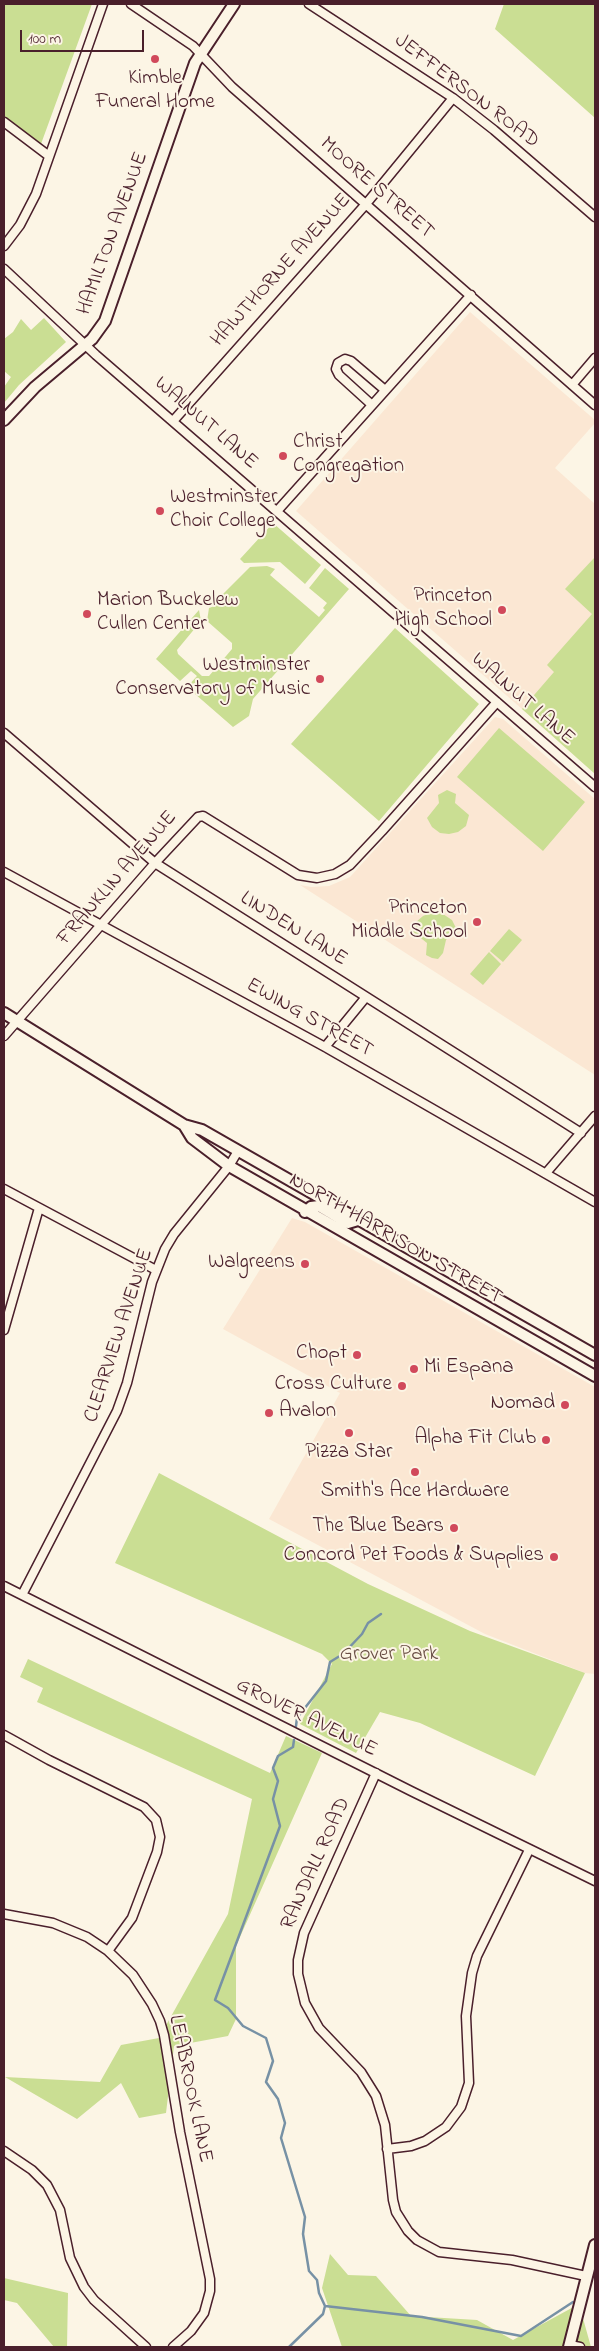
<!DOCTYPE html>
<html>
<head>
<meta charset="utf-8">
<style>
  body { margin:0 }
  #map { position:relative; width:599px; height:2351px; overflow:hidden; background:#fcf5e5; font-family:"Indie Flower",sans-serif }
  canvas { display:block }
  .frame { position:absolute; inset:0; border:5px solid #4a1f2b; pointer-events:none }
  .scale { position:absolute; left:20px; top:30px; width:124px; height:22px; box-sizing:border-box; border:2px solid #4a1f2b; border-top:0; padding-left:6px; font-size:15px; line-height:18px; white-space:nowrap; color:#4a1f2b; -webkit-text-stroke:4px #fcf5e5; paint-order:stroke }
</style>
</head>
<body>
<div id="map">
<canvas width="599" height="2351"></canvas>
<div class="frame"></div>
<div class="scale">100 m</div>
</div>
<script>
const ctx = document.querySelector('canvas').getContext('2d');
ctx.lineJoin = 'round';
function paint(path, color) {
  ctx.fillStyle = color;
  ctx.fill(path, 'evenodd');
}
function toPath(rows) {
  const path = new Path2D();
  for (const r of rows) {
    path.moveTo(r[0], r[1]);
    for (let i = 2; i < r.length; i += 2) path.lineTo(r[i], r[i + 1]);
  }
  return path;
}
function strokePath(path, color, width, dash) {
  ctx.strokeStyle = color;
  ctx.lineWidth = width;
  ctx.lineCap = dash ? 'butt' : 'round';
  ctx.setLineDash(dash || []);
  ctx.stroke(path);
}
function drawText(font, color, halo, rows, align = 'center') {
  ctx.font = font + ' "Indie Flower",sans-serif';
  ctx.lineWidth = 4;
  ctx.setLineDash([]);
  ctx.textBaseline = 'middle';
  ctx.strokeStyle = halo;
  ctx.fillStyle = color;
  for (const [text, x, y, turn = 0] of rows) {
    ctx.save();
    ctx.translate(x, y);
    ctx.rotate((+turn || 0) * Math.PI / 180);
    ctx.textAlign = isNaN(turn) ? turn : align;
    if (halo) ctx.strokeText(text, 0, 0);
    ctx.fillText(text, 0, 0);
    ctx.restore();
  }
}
paint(toPath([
  [470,312,595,420,595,423,555,468,595,504,595,773,296,511],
  [495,717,503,719,595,799,595,1075,300,885,311,887,329,886,350,877],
  [292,1218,305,1222,595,1387,595,1674,585,1673,485,1634,269,1519,340,1393,223,1329]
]), '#fbe7d3');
paint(toPath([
  [4,4,92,4,41,144,4,117],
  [504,4,595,4,595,118,495,29],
  [44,318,66,342,19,385,4,403,4,387,11,377,4,371,4,339,13,332,21,319,31,330],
  [273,523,321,565,305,584,280,562,244,563,240,559],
  [595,557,595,774,522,709,554,672,547,665,592,614,565,589],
  [267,566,275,569,270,575,319,617,325,610,323,608,327,603,309,588,325,568,349,589,253,699,249,716,233,727,187,687,197,676,191,671,180,681,156,659,199,610,201,621,177,650,178,654,202,676,209,676,232,649,232,643,207,621,209,608,220,604,216,601,250,567],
  [395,628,479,704,379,821,291,744],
  [499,728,585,802,543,851,457,777],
  [447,790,456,794,455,803,469,815,466,826,458,832,449,834,440,833,432,827,427,818,439,803,438,795],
  [433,912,443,914,452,920,456,928,446,940,443,953,438,959,432,958,426,955,427,943,412,931,415,923,423,916],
  [509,929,522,940,503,962,490,951],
  [489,952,501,964,483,985,470,974],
  [159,1473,368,1584,470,1631,585,1673,535,1776,420,1723,380,1712,356,1753,300,1724,332,1664,322,1654,115,1563],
  [28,1659,270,1773,286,1736,322,1753,236,1946,236,2019,228,2036,174,2046,166,2113,139,2118,121,2083,77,2119,5,2077,100,2082,121,2045,159,2038,228,1914,252,1799,37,1702,43,1688,20,1677],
  [330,2254,348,2275,376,2276,411,2316,477,2320,513,2340,579,2304,591,2347,342,2347,322,2288],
  [4,2278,68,2293,67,2347,54,2347,17,2303,4,2300]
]), '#cade93');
strokePath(toPath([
  [296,1726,297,1718,326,1681,330,1662,343,1654,362,1634,368,1623,381,1614],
  [325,2306,422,2317,521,2336,573,2302],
  [289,2347,323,2314,325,2306,319,2293,317,2280,309,2271,303,2234,305,2217,281,2138,285,2123,278,2099,266,2082,273,2061,266,2038,243,2026,228,2008,215,2000,280,1826,273,1799,278,1781,273,1768,278,1756,293,1747,294,1740]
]), '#7791a5', 2.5);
const street = toPath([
  [131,4,193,46,232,87,595,405],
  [309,4,453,98,494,130,595,217],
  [4,122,49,156],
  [4,246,20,225,36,194,103,4],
  [4,269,96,355,595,787],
  [572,385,595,358],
  [372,405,339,375,336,369,338,363,345,359,351,361,385,390],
  [174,420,366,204,453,98],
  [278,510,471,295],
  [4,733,155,863,581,1133],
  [4,872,325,1047,595,1202],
  [4,1036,155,863,198,817,203,816,298,875,317,878,335,874,350,865,382,831,497,702],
  [325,1047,366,997],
  [546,1173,595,1116],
  [4,1189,156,1270],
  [4,1330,39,1208],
  [4,1586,411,1791,595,1881],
  [22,1595,117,1411,127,1383,152,1282,165,1249,174,1234,229,1166,238,1151],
  [4,1735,49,1760,144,1807,156,1820,160,1837,157,1852,132,1918,108,1951],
  [376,1773,304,1933,298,1960,298,1974,305,2003,319,2028,361,2072,376,2096,385,2125,393,2200,396,2212,408,2231,417,2240,439,2252,512,2260,586,2276],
  [4,1914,53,1923,87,1937,108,1951,133,1975,152,2004,160,2021,164,2035,180,2132,210,2279,210,2291,204,2313,191,2331,173,2347],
  [387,2149,411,2146,425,2141,446,2127,461,2107,469,2083,466,2016,472,1973,477,1956,529,1850],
  [4,2151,32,2170,47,2185,60,2210,70,2258,84,2287,94,2300,146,2347],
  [570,2345,580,2347]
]);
const secondary = toPath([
  [4,420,35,387,92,339,105,321,195,63,234,4],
  [4,1013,184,1125,202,1130,595,1355],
  [184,1125,192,1138,229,1166,595,1376],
  [305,1212,311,1207,319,1206,348,1223,358,1220],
  [569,2347,595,2245]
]);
strokePath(street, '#4a1f2b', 11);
strokePath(secondary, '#4a1f2b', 14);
strokePath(street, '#fcf5e5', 8);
strokePath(secondary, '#fcf5e5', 10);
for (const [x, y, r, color] of [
  [155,59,5,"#d1495b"],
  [283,456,5,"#d1495b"],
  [160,511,5,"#d1495b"],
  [502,610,5,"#d1495b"],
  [87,614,5,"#d1495b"],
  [320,679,5,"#d1495b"],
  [477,922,5,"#d1495b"],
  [305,1264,5,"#d1495b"],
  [357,1355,5,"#d1495b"],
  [414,1369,5,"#d1495b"],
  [402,1386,5,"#d1495b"],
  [565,1405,5,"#d1495b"],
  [269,1413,5,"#d1495b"],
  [349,1433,5,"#d1495b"],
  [546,1440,5,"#d1495b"],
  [415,1472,5,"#d1495b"],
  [454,1528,5,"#d1495b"],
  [554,1557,5,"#d1495b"]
]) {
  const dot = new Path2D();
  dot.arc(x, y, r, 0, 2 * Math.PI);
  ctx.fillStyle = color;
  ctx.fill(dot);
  strokePath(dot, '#fcf5e5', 2);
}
drawText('21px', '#4a1f2b', '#fcf5e5', [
  ["Kimble",155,80,"center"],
  ["Funeral Home",155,104,"center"],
  ["Christ",293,444,"left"],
  ["Congregation",293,468,"left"],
  ["Westminster",170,499,"left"],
  ["Choir College",170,523,"left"],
  ["Princeton",492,598],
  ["High School",492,622],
  ["Marion Buckelew",97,602,"left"],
  ["Cullen Center",97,626,"left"],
  ["Westminster",310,667],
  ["Conservatory of Music",310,691],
  ["Princeton",467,910],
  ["Middle School",467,934],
  ["Walgreens",295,1264],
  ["Chopt",347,1355],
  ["Mi Espana",424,1369,"left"],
  ["Cross Culture",392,1386],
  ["Nomad",555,1405],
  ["Avalon",279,1413,"left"],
  ["Alpha Fit Club",536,1440],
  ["Pizza Star",349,1454,"center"],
  ["Smith's Ace Hardware",415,1493,"center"],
  ["The Blue Bears",444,1528],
  ["Concord Pet Foods & Supplies",544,1557]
], 'right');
drawText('21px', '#4a1f2b', '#fcf5e5', [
  ["JEFFERSON ROAD",466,92,37],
  ["MOORE STREET",376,189,41],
  ["HAMILTON AVENUE",114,234,-70],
  ["HAWTHORNE AVENUE",282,271,-48],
  ["WALNUT LANE",205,424,41],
  ["WALNUT LANE",522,700,41],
  ["FRANKLIN AVENUE",118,879,-49],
  ["LINDEN LANE",293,930,32],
  ["EWING STREET",309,1019,29],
  ["NORTH HARRISON STREET",395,1240,30],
  ["CLEARVIEW AVENUE",120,1336,-72],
  ["GROVER AVENUE",306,1719,26],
  ["RANDALL ROAD",317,1864,-66],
  ["LEABROOK LANE",189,2089,78]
]);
drawText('21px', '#6a4f45', '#fcf5e5', [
  ["Grover Park",389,1656]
]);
</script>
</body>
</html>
